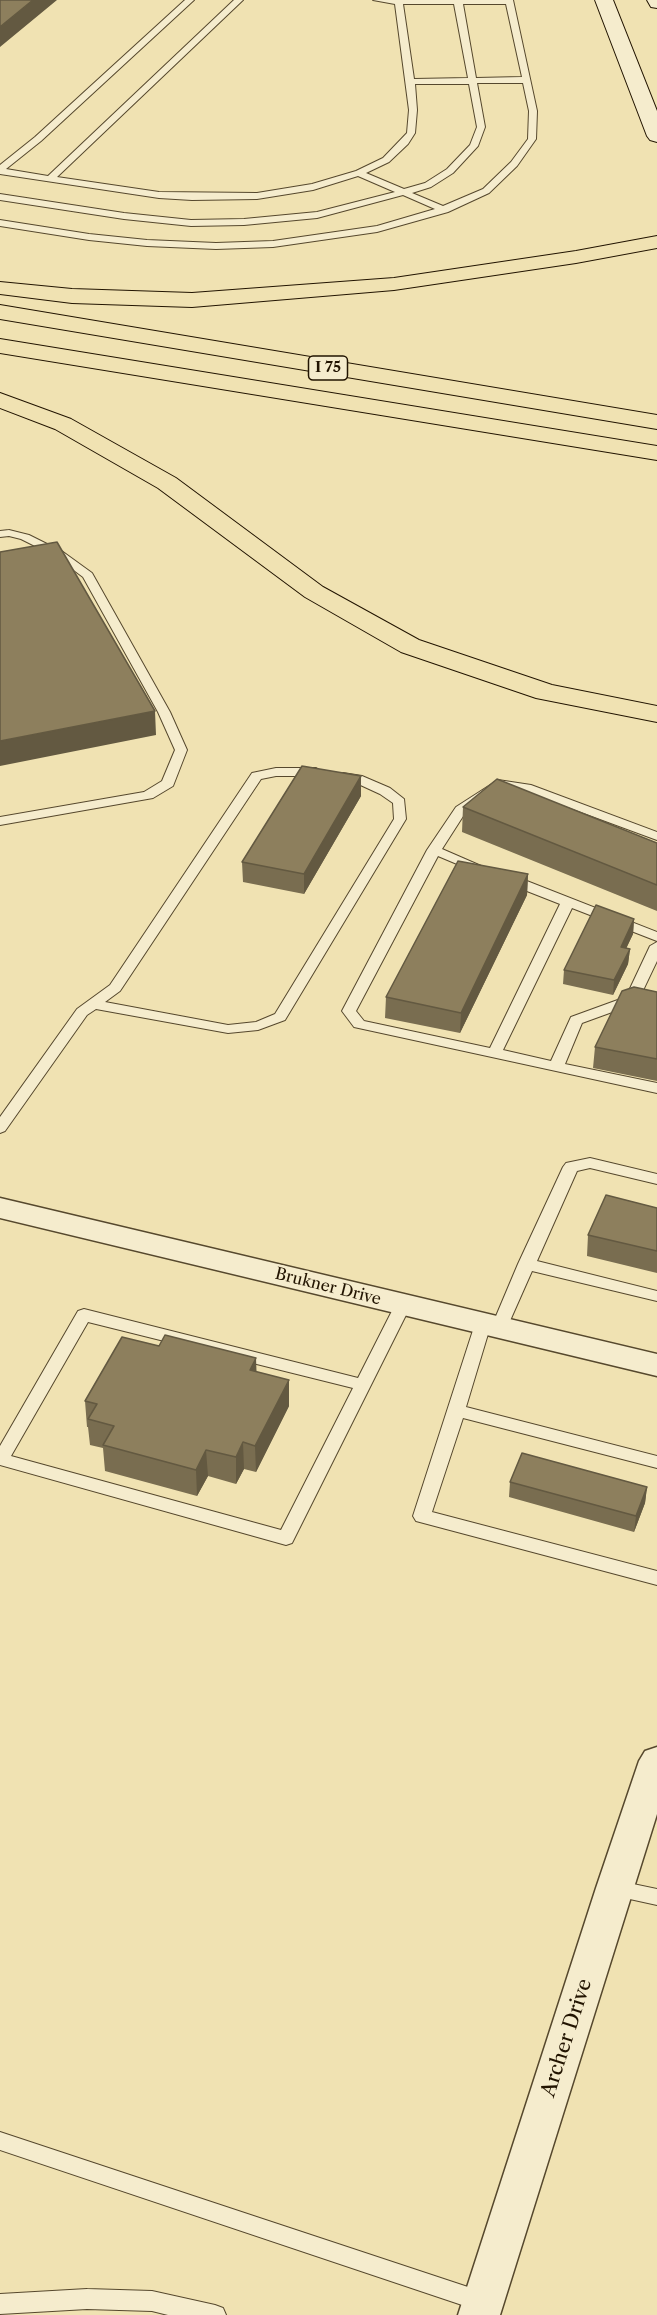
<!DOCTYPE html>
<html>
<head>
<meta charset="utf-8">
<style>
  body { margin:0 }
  canvas { display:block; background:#f0e2b2 }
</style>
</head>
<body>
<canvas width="657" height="2315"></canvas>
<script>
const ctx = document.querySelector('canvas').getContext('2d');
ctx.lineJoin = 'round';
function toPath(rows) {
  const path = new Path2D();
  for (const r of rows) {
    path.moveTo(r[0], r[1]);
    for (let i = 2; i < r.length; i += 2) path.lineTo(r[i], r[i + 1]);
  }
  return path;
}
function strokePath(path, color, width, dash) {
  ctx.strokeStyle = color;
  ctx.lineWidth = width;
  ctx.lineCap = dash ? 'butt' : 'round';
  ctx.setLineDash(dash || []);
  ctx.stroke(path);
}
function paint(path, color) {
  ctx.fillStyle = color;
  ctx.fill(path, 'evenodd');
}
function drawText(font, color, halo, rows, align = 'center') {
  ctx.font = font + ' "Libre Caslon Text",serif';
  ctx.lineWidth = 4.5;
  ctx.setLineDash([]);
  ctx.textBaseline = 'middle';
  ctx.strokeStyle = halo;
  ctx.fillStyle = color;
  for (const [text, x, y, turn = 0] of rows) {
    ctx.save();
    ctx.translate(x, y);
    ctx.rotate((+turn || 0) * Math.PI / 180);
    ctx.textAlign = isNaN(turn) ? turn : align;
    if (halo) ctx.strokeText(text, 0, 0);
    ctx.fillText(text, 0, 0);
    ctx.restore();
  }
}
const service = toPath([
  [185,0,194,0,41,141,6,169,48,176,234,0,243,0,57,177,159,192,257,193,312,184,356,171,383,158,407,133,409,110,395,4,373,0,513,0,537,111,536,139,517,166,489,193,448,212,377,232,273,247,216,249,147,246,89,240,0,226,0,220,89,234,147,240,216,243,273,241,377,226,435,209,403,195,317,218,244,225,191,226,124,219,0,200,0,194,124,213,191,220,244,219,317,212,395,192,358,176,313,190,257,199,192,200,159,198,0,174,0,165,35,137,185,0],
  [403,4,454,4,468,78,414,79,403,4],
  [463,4,506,4,522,77,476,78,463,4],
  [477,83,523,83,529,111,528,139,511,162,483,189,443,206,412,193,431,187,453,173,478,146,485,127,477,83],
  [415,84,469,84,477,127,470,145,447,169,425,183,404,189,366,173,389,162,408,144,415,133,417,110,415,84],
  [9,530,29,535,63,552,92,573,170,712,187,750,173,786,153,798,0,825,0,817,144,792,162,781,175,750,158,712,83,577,55,556,21,539,9,536,0,537,0,531,9,530],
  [276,768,316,768,322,772,316,776,276,776,261,779,120,991,105,1002,228,1025,256,1022,275,1014,394,819,393,803,380,794,354,782,338,780,337,777,343,773,362,776,390,788,404,799,406,819,285,1020,258,1030,228,1033,96,1009,87,1015,5,1131,0,1133,0,1117,77,1009,110,985,252,773,276,768],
  [498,780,531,785,657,832,657,840,524,791,500,788,467,810,442,849,488,869,481,873,476,872,438,856,356,1011,364,1021,490,1048,560,904,504,882,502,879,509,875,514,876,657,932,657,941,572,908,503,1050,551,1061,571,1017,626,997,650,946,657,942,657,961,637,1003,582,1023,565,1064,657,1083,657,1093,354,1027,342,1011,427,850,456,807,498,780],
  [590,1158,657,1174,657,1184,590,1168,577,1171,537,1261,657,1291,657,1301,532,1271,505,1332,493,1332,491,1328,518,1264,563,1167,566,1163,590,1158],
  [403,1299,409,1301,411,1305,292,1543,286,1545,0,1465,0,1446,78,1311,84,1309,358,1378,395,1305,397,1301,403,1299],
  [88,1322,353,1388,281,1530,11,1456,88,1322],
  [483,1318,489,1320,491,1324,466,1407,657,1456,657,1468,463,1418,432,1512,657,1571,657,1585,416,1521,413,1516,475,1324,477,1320,483,1318],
  [614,1880,657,1889,657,1905,607,1894,604,1888,607,1882,614,1880],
  [0,2132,483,2292,491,2295,494,2302,491,2309,483,2312,0,2150,0,2132],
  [87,2289,152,2291,215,2305,223,2308,226,2315,168,2315,152,2311,87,2309,0,2314,0,2294,87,2289]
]);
const minor = toPath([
  [0,1198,657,1354,657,1376,0,1218,0,1198],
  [657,1747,657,1814,500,2315,458,2315,596,1888,639,1761,645,1751,657,1747]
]);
const secondary = toPath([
  [595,0,613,0,657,111,657,142,650,140,647,136,595,0],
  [647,0,657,0,657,8,651,7,647,0]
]);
const motorway = toPath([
  [657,236,657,248,576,263,394,290,192,307,72,303,0,294,0,282,72,289,192,293,394,278,576,251,657,236],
  [0,305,657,415,657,429,0,319,0,305],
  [0,339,657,446,657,460,0,353,0,339],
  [0,393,71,419,176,478,323,587,419,640,552,685,657,706,657,722,536,698,401,652,305,597,158,488,55,429,0,408,0,393]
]);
strokePath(service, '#56482d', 2);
strokePath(minor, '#56482d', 3);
strokePath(secondary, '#221401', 2);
strokePath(motorway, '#221401', 2);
paint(service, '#f5eccd');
paint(minor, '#f5eccd');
paint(secondary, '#f5eccd');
paint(motorway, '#f0e2b2');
paint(toPath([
  [361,776,361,796,304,894,243,882,242,862],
  [463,807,657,843,657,911,462,832],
  [528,874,527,895,460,1033,385,1018,386,997],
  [634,919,633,934,626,948,630,949,628,964,613,995,563,984,564,970],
  [657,992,657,1081,593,1068,595,1047],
  [657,1208,657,1273,587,1256,588,1235],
  [159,1346,256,1358,256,1371,289,1406,256,1472,244,1469,236,1484,208,1476,197,1496,105,1471,103,1448,90,1445,88,1427,87,1427,85,1401],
  [510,1482,647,1487,645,1503,634,1532,509,1497]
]), '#796d50');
paint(toPath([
  [33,0,57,0,0,47,0,27],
  [155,711,156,735,0,766,0,741],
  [361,776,361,796,304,894,304,874],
  [528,874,527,895,460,1033,461,1013],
  [634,919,633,934,620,962,621,947],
  [630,949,628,964,613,995,614,980],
  [256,1358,257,1385,250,1370],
  [289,1380,289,1406,256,1472,255,1446],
  [243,1442,244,1469,236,1484,236,1457],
  [206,1450,208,1476,197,1496,196,1470],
  [647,1487,645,1503,634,1532,636,1516]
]), '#635941');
const building = toPath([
  [0,0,33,0,0,27,0,0],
  [57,542,155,711,0,741,0,552,57,542],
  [302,766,361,776,304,874,242,862,302,766],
  [497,779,657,843,657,885,463,807,497,779],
  [458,861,528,874,461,1013,386,997,458,861],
  [596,905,634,919,621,947,630,949,614,980,564,970,596,905],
  [634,987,657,992,657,1059,595,1047,622,991,634,987],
  [606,1195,657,1208,657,1251,588,1235,606,1195],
  [165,1335,256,1358,250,1370,289,1380,255,1446,243,1442,236,1457,206,1450,196,1470,103,1445,114,1426,88,1419,97,1404,85,1401,122,1337,159,1346,165,1335],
  [522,1453,647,1487,636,1516,510,1482,522,1453]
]);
paint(building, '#8d7f5d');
strokePath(building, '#635941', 1.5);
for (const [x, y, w] of [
  [328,368,39]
]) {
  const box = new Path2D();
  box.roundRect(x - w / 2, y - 12, w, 24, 4.5);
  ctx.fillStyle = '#f5eccd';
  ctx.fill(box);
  strokePath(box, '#221401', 1.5);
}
drawText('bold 15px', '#221401', null, [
  ["I 75",328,368]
]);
drawText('16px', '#221401', '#f5eccd', [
  ["Brukner Drive",328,1287,14]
]);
drawText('20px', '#221401', '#f5eccd', [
  ["Archer Drive",567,2038,-72]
]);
</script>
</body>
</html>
